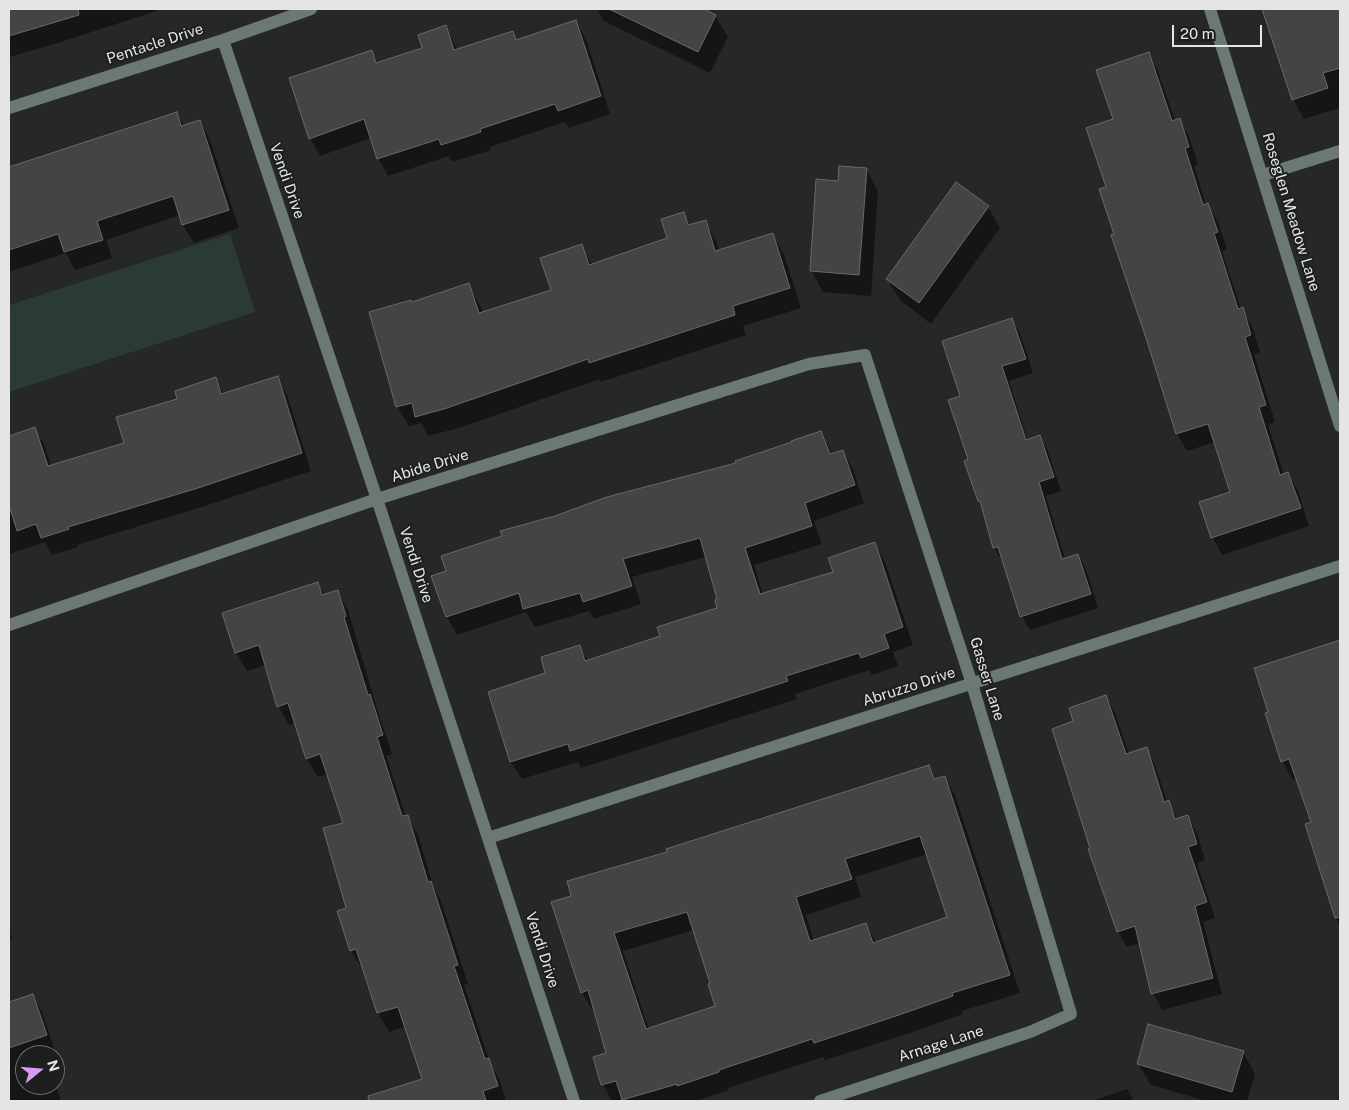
<!DOCTYPE html>
<html>
<head>
<meta charset="utf-8">
<style>
  body { margin:0 }
  #map { position:relative; width:1349px; height:1110px; overflow:hidden; background:#262827; font-family:"Public Sans",sans-serif }
  canvas { display:block }
  .frame { position:absolute; inset:0; border:10px solid #e4e5e4; pointer-events:none }
  .north { position:absolute; left:15px; top:1045px; width:50px; height:50px; box-sizing:border-box; background:#1c1f1d; border:1px solid #6c6e6d; border-radius:50%; rotate:73deg; font-size:14px; font-weight:700; line-height:20px; text-align:center; color:#e4e5e4 }
  .north::after { content:''; display:block; margin:auto; width:18px; height:22px; background:#d69bfa; clip-path:polygon(50% 0,100% 100%,50% 72%,0 100%) }
  .scale { position:absolute; left:1172px; top:25px; width:90px; height:22px; box-sizing:border-box; border:2px solid #e4e5e4; border-top:0; padding-left:6px; font-size:15px; line-height:18px; white-space:nowrap; color:#e4e5e4; -webkit-text-stroke:4px #1c1f1d; paint-order:stroke }
</style>
</head>
<body>
<div id="map">
<canvas width="1349" height="1110"></canvas>
<div class="frame"></div>
<div class="north">N</div>
<div class="scale">20 m</div>
</div>
<script>
const ctx = document.querySelector('canvas').getContext('2d');
ctx.lineJoin = 'round';
function paint(path, color) {
  ctx.fillStyle = color;
  ctx.fill(path, 'evenodd');
}
function toPath(rows) {
  const path = new Path2D();
  for (const r of rows) {
    path.moveTo(r[0], r[1]);
    for (let i = 2; i < r.length; i += 2) path.lineTo(r[i], r[i + 1]);
  }
  return path;
}
function strokePath(path, color, width, dash) {
  ctx.strokeStyle = color;
  ctx.lineWidth = width;
  ctx.lineCap = dash ? 'butt' : 'round';
  ctx.setLineDash(dash || []);
  ctx.stroke(path);
}
function drawText(font, color, halo, rows, align = 'center') {
  ctx.font = font + ' "Public Sans",sans-serif';
  ctx.lineWidth = 4;
  ctx.setLineDash([]);
  ctx.textBaseline = 'middle';
  ctx.strokeStyle = halo;
  ctx.fillStyle = color;
  for (const [text, x, y, turn = 0] of rows) {
    ctx.save();
    ctx.translate(x, y);
    ctx.rotate((+turn || 0) * Math.PI / 180);
    ctx.textAlign = isNaN(turn) ? turn : align;
    if (halo) ctx.strokeText(text, 0, 0);
    ctx.fillText(text, 0, 0);
    ctx.restore();
  }
}
paint(toPath([
  [230,234,255,312,9,392,9,305]
]), '#293b32');
paint(toPath([
  [9,9,156,9,156,11,58,43,9,57],
  [597,9,701,9,715,16,728,37,710,73,604,21],
  [1263,9,1340,9,1340,108,1304,119,1293,99],
  [576,21,586,39,610,114,569,128,565,122,490,147,491,150,452,162,449,156,388,176,378,158,371,138,320,156,310,138,371,51,379,64,424,49,446,27,458,51,512,33,517,41],
  [1149,54,1158,71,1175,121,1179,120,1189,137,1198,164,1194,166,1206,205,1208,205,1218,222,1227,249,1222,251,1241,309,1252,326,1260,352,1254,354,1275,422,1268,425,1284,475,1288,473,1298,491,1309,526,1222,555,1213,538,1201,503,1232,492,1215,442,1187,451,1177,434,1115,235,1107,187,1114,120],
  [176,113,184,126,200,121,210,140,239,228,194,243,183,225,180,215,106,240,112,258,75,270,66,253,9,272,9,169],
  [866,169,878,191,871,296,823,292,811,270,839,182],
  [988,207,1000,228,931,324,900,300,887,279],
  [683,213,690,226,705,222,716,241,720,251,772,235,784,254,801,308,743,326,746,335,601,382,600,379,459,428,428,436,421,423,409,426,397,406,412,304,468,285,480,305,483,313,552,291,581,246,592,265,669,239],
  [1012,319,1020,333,1033,373,1009,381,1028,441,1040,437,1048,451,1061,491,1046,496,1065,559,1078,555,1086,569,1098,608,1030,630,1022,616,1004,561,1003,562,994,548,983,507,979,501,969,460,962,396],
  [277,377,287,395,311,471,208,505,77,545,78,547,52,555,45,542,9,554,9,437,34,428,45,446,51,466,126,444,179,399,215,379,224,394],
  [821,432,833,455,842,451,853,469,864,503,814,521,822,544,754,565,763,595,834,573,875,544,885,562,913,645,893,652,898,666,872,675,869,670,795,694,797,699,581,768,578,762,522,779,511,762,489,693,547,674,580,646,588,661,662,637,719,609,719,600,706,557,632,577,641,604,594,619,589,611,535,627,526,612,457,635,447,617,433,577],
  [318,583,325,596,337,591,348,610,377,709,392,754,386,756,406,817,407,816,418,835,434,889,441,901,468,984,464,985,490,1063,499,1078,506,1101,400,1101,396,1088,424,1080,406,1026,389,1032,378,1013,363,969,351,951,339,912,348,909,345,823,328,774,318,777,307,759,295,723,289,725,278,706,266,665,247,671,236,652],
  [1340,641,1340,929,1307,825,1312,823,1297,778,1293,780,1282,761,1270,713,1256,669],
  [1106,697,1115,713,1129,754,1146,749,1155,765,1167,802,1169,802,1178,820,1188,816,1197,833,1205,860,1197,863,1215,918,1203,922,1222,994,1162,1010,1153,993,1140,943,1127,947,1118,931,1092,849,1075,722],
  [928,766,936,780,945,777,955,795,1020,993,962,1011,963,1014,907,1034,825,1060,823,1057,728,1088,729,1090,696,1101,624,1101,623,1099,612,1101,603,1084,607,1054,595,1009,592,1010,582,992,573,897,669,853],
  [928,854,948,918,876,943,866,924,814,941,806,915,861,897,855,877],
  [694,930,712,984,717,1007,649,1030,623,951],
  [9,930,12,939,9,940],
  [33,995,42,1012,55,1051,48,1055,25,1055,25,1085,55,1085,55,1081,61,1101,9,1101,9,1004],
  [1243,1052,1255,1074,1247,1101,1206,1101,1151,1085,1138,1064],
  [1127,1089,1134,1101,1093,1101]
]), '#0007');
const building = toPath([
  [9,9,78,9,79,15,9,36,9,9],
  [609,9,704,9,716,15,698,52,609,9],
  [1262,9,1340,9,1340,68,1323,73,1328,88,1292,100,1262,9],
  [576,20,601,96,558,111,555,104,480,129,481,132,441,145,439,139,377,159,364,119,309,139,289,78,372,50,376,63,422,48,418,35,446,25,454,50,513,31,516,40,576,20],
  [1149,52,1172,121,1180,118,1189,147,1185,148,1203,205,1208,203,1218,232,1214,233,1238,309,1243,307,1251,335,1245,337,1266,405,1259,407,1280,475,1288,472,1301,508,1211,538,1199,502,1230,492,1208,424,1176,434,1146,338,1111,235,1114,234,1099,189,1106,187,1086,128,1113,119,1096,70,1149,52],
  [177,112,181,126,200,120,229,210,182,225,173,196,97,221,103,240,64,252,58,234,9,250,9,167,177,112],
  [839,166,867,168,859,275,810,271,816,179,838,181,839,166],
  [956,182,989,206,919,303,886,279,956,182],
  [684,212,688,225,706,220,715,251,773,233,790,288,733,306,735,315,589,363,588,359,447,408,415,417,412,403,396,407,369,312,411,300,412,302,469,283,479,313,551,290,540,258,582,244,589,265,667,238,661,219,684,212],
  [1012,318,1026,359,1002,366,1026,440,1040,435,1054,477,1039,482,1062,559,1078,554,1091,594,1020,617,998,547,993,548,980,501,978,501,964,461,968,459,948,400,960,396,942,341,1012,318],
  [278,376,302,453,198,488,68,527,69,529,41,538,36,524,17,531,9,505,9,436,35,427,48,466,124,443,116,417,177,399,175,391,216,377,221,394,278,376],
  [821,431,830,454,843,450,855,485,805,503,812,526,745,548,760,594,833,572,828,558,875,542,903,627,884,634,889,648,861,658,859,653,786,676,788,681,570,751,568,744,510,762,488,692,545,673,541,657,580,645,585,661,660,636,657,627,717,608,715,600,717,599,700,538,623,559,632,586,583,602,580,593,523,609,519,593,446,617,431,576,446,571,441,556,502,536,500,531,555,516,607,497,736,463,735,461,792,442,791,441,821,431],
  [318,582,322,595,338,590,346,616,344,617,368,695,370,694,383,735,377,737,402,816,408,815,428,882,431,881,458,965,454,966,485,1059,489,1058,498,1086,483,1091,486,1101,369,1101,368,1096,422,1079,398,1007,377,1013,356,949,350,951,337,911,346,908,323,828,343,823,320,754,306,759,288,703,277,707,259,645,235,653,222,613,318,582],
  [1340,640,1340,917,1335,918,1305,824,1311,822,1289,759,1281,762,1265,713,1268,712,1254,668,1340,640],
  [1106,695,1126,754,1147,747,1164,802,1169,800,1175,819,1188,815,1197,844,1188,847,1207,902,1195,906,1213,978,1151,994,1135,926,1117,932,1088,849,1090,848,1052,729,1073,721,1069,708,1106,695],
  [929,765,934,779,945,776,1010,975,952,993,953,996,896,1016,814,1043,812,1039,719,1070,719,1072,677,1086,677,1084,622,1100,616,1081,601,1085,593,1057,606,1053,588,990,581,993,551,902,571,896,567,881,667,852,666,849,929,765],
  [920,836,947,917,873,943,866,923,810,941,796,897,852,879,845,859,920,836],
  [687,912,710,983,708,984,715,1006,646,1029,614,933,687,912],
  [33,994,47,1035,9,1048,9,1002,33,994],
  [1148,1024,1244,1051,1232,1092,1137,1064,1148,1024]
]);
paint(building, '#424543');
strokePath(building, '#676a68', 1);
strokePath(toPath([
  [1210,9,1340,426],
  [223,40,377,499,574,1101],
  [9,108,223,40,311,9],
  [1263,175,1340,151],
  [9,625,377,499,809,364,865,355,972,684,1071,1014,1030,1032,820,1101],
  [488,838,1340,566]
]), '#6c7972', 12);
drawText('15px', '#e4e5e4', '#1c1f1d', [
  ["Pentacle Drive",155,44,-18],
  ["Vendi Drive",287,181,71],
  ["Roseglen Meadow Lane",1291,212,73],
  ["Abide Drive",430,466,-17],
  ["Vendi Drive",416,565,72],
  ["Gasser Lane",987,679,73],
  ["Abruzzo Drive",909,687,-18],
  ["Vendi Drive",542,950,72],
  ["Arnage Lane",941,1044,-18]
]);
</script>
</body>
</html>
